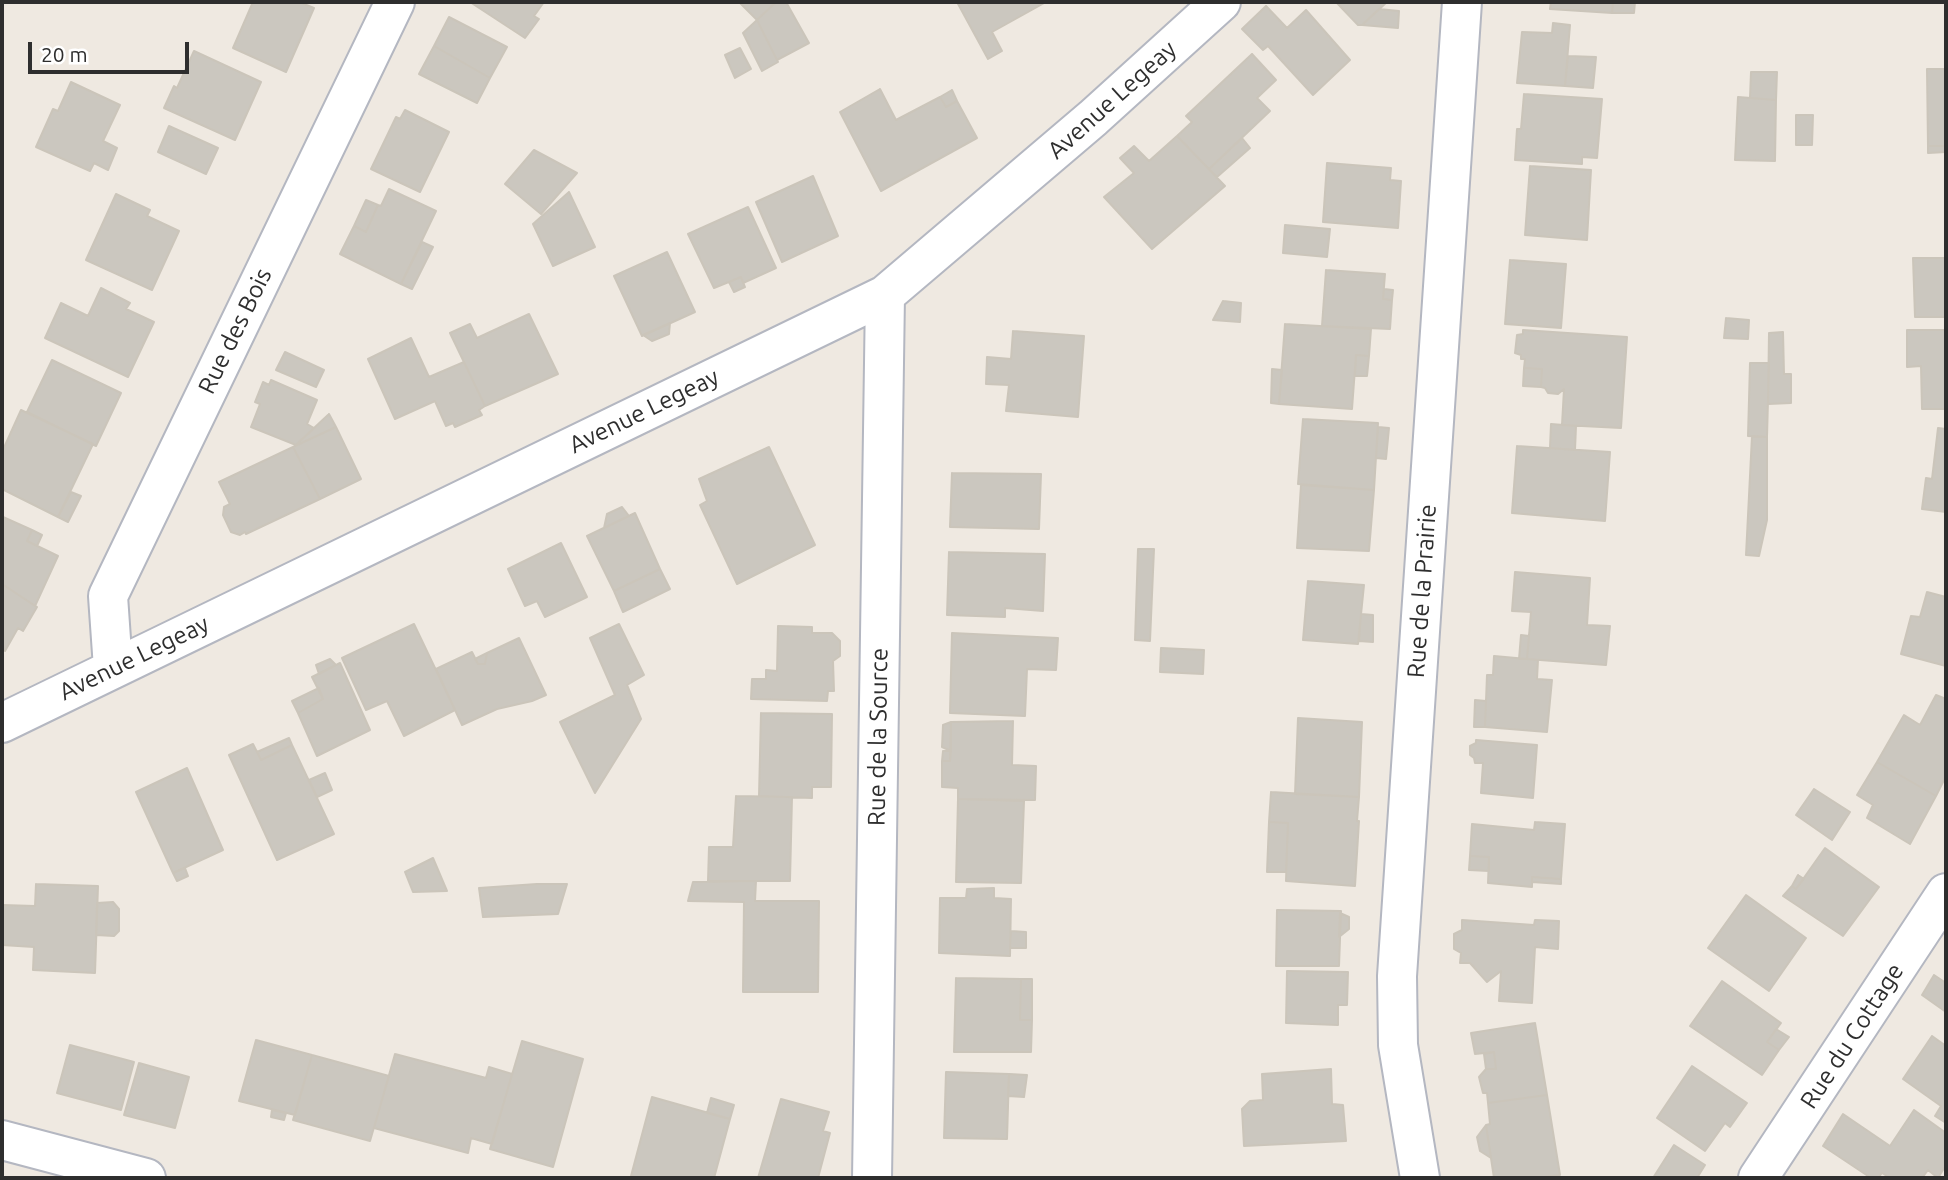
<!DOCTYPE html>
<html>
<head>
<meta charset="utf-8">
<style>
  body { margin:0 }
  #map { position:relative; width:1948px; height:1180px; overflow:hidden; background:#efe9e1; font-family:Ubuntu,sans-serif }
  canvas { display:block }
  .frame { position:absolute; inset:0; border:4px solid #2e2e2e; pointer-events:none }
  .scale { position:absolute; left:28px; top:42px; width:161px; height:32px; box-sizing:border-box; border:4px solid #2e2e2e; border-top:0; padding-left:9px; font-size:21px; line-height:24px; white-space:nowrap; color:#2e2e2e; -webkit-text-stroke:5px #fff; paint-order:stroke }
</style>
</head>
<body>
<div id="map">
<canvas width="1948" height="1180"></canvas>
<div class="frame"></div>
<div class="scale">20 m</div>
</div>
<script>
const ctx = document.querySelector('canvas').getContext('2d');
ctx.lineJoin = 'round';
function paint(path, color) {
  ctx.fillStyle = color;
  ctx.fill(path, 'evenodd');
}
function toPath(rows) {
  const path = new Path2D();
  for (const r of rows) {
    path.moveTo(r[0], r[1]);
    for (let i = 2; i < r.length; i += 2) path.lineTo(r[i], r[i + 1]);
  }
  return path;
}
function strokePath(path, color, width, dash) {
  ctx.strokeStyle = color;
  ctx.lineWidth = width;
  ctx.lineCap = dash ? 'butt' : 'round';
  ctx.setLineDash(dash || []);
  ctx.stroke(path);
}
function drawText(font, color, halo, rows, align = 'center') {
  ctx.font = font + ' Ubuntu,sans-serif';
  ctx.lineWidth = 5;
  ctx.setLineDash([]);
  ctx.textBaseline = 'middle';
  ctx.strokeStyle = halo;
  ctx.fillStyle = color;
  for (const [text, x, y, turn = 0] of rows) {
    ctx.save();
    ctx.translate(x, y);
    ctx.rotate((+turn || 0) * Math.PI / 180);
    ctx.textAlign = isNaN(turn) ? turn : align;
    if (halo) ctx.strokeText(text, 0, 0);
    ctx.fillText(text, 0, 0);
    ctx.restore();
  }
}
const building = toPath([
  [253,2,299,2,314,8,286,72,233,48,253,2],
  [470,2,544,2,534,16,539,19,525,38,470,2],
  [739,2,776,2,757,20,739,2],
  [776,2,786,2,809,43,777,60,757,20,776,2],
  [957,2,1046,2,992,32,1002,51,988,59,957,2],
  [1336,2,1387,2,1362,25,1358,25,1336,2],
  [1551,2,1613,2,1612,13,1550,9,1551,2],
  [1613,2,1635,2,1634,13,1612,13,1613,2],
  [1266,6,1287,28,1306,10,1350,60,1313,95,1268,46,1263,50,1242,29,1266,6],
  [1379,9,1399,11,1398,28,1362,25,1379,9],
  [449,17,507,47,490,78,434,46,449,17],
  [757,20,778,62,762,71,743,33,757,20],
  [1553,23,1570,25,1565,86,1517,83,1522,32,1552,33,1553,23],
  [434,46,490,78,477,103,419,74,434,46],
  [740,48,751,69,735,78,725,55,740,48],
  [194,51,261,82,235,140,164,108,174,86,177,88,194,51],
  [1252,54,1276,80,1257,98,1270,111,1209,169,1177,136,1192,122,1186,116,1252,54],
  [1568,56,1596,57,1593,88,1565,86,1568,56],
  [1927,69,1946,69,1946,146,1928,146,1927,69],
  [1751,72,1777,72,1776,100,1750,98,1751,72],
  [71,82,120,105,103,141,117,148,108,170,94,163,90,171,36,147,53,109,58,111,71,82],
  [880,89,896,120,940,97,946,107,957,101,977,138,881,191,840,112,880,89],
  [952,90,957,101,946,107,940,97,952,90],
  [1524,94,1602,99,1597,158,1582,157,1582,164,1515,160,1517,129,1521,129,1524,94],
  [1738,97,1776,100,1775,161,1735,160,1738,97],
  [405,110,449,132,420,192,371,169,396,117,400,119,405,110],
  [1796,115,1813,115,1812,145,1796,145,1796,115],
  [169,126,218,148,206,174,158,152,169,126],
  [1177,136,1225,186,1152,249,1104,197,1134,173,1120,158,1134,146,1149,161,1177,136],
  [1242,138,1250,148,1217,177,1209,169,1242,138],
  [1928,146,1946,146,1946,152,1928,153,1928,146],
  [534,150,577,173,541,214,505,184,534,150],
  [1327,163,1391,168,1390,180,1401,181,1398,228,1323,222,1327,163],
  [1530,166,1591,170,1587,240,1525,235,1530,166],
  [813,176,838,236,782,262,756,202,813,176],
  [389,189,436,211,401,284,340,254,354,226,366,232,378,205,381,206,389,189],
  [569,192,595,247,553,266,533,224,569,192],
  [116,194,150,210,147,216,179,231,152,290,86,260,116,194],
  [366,200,378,205,366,232,354,226,366,200],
  [748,207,776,268,743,283,741,277,714,288,688,234,748,207],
  [1285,225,1330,229,1327,257,1283,253,1285,225],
  [422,242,433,247,412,289,401,284,422,242],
  [667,252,695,312,642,336,614,276,667,252],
  [1913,258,1946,258,1946,317,1915,317,1913,258],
  [1510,260,1566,264,1561,328,1505,324,1510,260],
  [1326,270,1385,274,1383,299,1392,300,1390,329,1322,326,1326,270],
  [741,277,745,287,734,292,729,282,741,277],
  [101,288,130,303,126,309,154,322,128,377,45,338,61,303,88,316,101,288],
  [1384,289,1393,290,1392,300,1383,299,1384,289],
  [1223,301,1241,303,1240,322,1213,320,1223,301],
  [529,314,558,374,485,406,450,333,470,324,477,338,529,314],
  [1726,318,1749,320,1748,339,1724,338,1726,318],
  [670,323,669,334,652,341,643,335,670,323],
  [1285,324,1371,329,1369,356,1356,355,1352,409,1279,404,1285,324],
  [1523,330,1627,337,1621,428,1562,425,1564,389,1558,394,1548,393,1545,388,1541,387,1542,369,1524,368,1525,359,1521,359,1521,355,1515,353,1517,335,1523,334,1523,330],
  [1907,330,1946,330,1946,409,1922,409,1921,366,1907,367,1907,330],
  [1013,331,1084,336,1078,417,1006,411,1009,385,986,384,987,357,1011,359,1013,331],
  [1783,332,1784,374,1791,374,1791,403,1768,404,1769,333,1783,332],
  [411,338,429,377,464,362,485,406,479,410,482,415,455,427,453,423,446,426,435,401,395,419,368,359,411,338],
  [285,352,324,370,316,387,276,370,285,352],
  [1356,355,1369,356,1367,376,1355,376,1356,355],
  [52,360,121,393,96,446,27,412,52,360],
  [1750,363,1769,363,1767,437,1748,436,1750,363],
  [1524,368,1542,369,1541,387,1523,386,1524,368],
  [1272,369,1282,370,1279,404,1271,403,1272,369],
  [271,380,317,400,307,424,314,428,296,445,251,427,260,404,255,402,263,382,269,385,271,380],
  [21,410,93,444,58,517,2,489,2,452,21,410],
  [329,414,336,427,295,446,314,428,329,414],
  [1303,419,1378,423,1374,490,1298,484,1303,419],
  [1551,424,1576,426,1575,450,1550,448,1551,424],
  [336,427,361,479,320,499,293,447,336,427],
  [1378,427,1389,428,1386,459,1376,458,1378,427],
  [1938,428,1946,429,1946,512,1922,509,1926,478,1932,479,1938,428],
  [1752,436,1767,437,1767,520,1759,556,1746,555,1752,436],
  [1517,446,1610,452,1605,521,1512,513,1517,446],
  [293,447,320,499,246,534,245,532,240,535,231,532,223,515,224,507,230,504,219,482,293,447],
  [769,447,815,545,737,584,700,505,707,501,699,479,769,447],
  [952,473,1041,474,1039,529,950,527,952,473],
  [1301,485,1374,490,1369,551,1297,548,1301,485],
  [71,492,81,496,68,522,58,517,71,492],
  [622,507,629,516,604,528,607,514,622,507],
  [635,513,660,569,614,591,587,536,635,513],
  [3,517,32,530,27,541,58,556,35,606,2,584,3,517],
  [32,530,42,535,37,546,27,541,32,530],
  [561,543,587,597,545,617,537,601,525,606,508,569,561,543],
  [1138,549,1154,549,1150,641,1135,640,1138,549],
  [949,552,1045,554,1043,611,1005,608,1005,617,947,615,949,552],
  [660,569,670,589,623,612,614,591,660,569],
  [1515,572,1590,578,1587,625,1610,626,1606,665,1527,659,1531,612,1512,611,1515,572],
  [1308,581,1364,585,1358,644,1303,640,1308,581],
  [2,584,37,607,23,631,18,628,5,651,2,649,2,584],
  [1927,592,1946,597,1946,666,1901,654,1911,616,1920,617,1927,592],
  [1361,614,1373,615,1373,642,1359,641,1361,614],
  [414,624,455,710,404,736,387,701,366,710,342,658,414,624],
  [619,624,644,675,627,685,641,719,595,793,560,722,615,695,590,638,619,624],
  [778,626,812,627,812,633,832,633,840,641,840,656,833,661,834,691,828,691,827,701,751,699,752,679,766,679,766,670,777,671,778,626],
  [952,633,1058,638,1056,670,1027,669,1025,716,950,713,952,633],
  [1521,635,1529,636,1527,659,1519,659,1521,635],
  [519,638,546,695,532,701,497,709,462,725,436,669,472,652,478,664,485,664,487,653,519,638],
  [1161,648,1204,650,1203,674,1160,672,1161,648],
  [487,653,485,664,478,664,475,659,487,653],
  [1494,656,1538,660,1537,679,1552,680,1547,732,1485,727,1487,675,1493,675,1494,656],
  [330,659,336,665,319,674,316,665,330,659],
  [340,663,370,730,317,756,298,713,323,699,312,677,340,663],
  [319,688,323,699,298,713,292,701,319,688],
  [1936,695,1946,699,1946,776,1936,796,1877,762,1904,715,1920,725,1936,695],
  [1475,700,1486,701,1485,727,1474,727,1475,700],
  [761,713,832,714,831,787,812,787,812,798,759,796,761,713],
  [1298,718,1362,722,1359,797,1295,794,1298,718],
  [1013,721,1012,765,1036,766,1035,800,958,799,958,788,942,787,942,761,950,761,951,722,1013,721],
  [951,722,951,751,942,747,943,725,951,722],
  [289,738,292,745,261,760,257,752,289,738],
  [1476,740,1537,745,1533,798,1481,793,1483,763,1475,763,1474,758,1470,755,1470,746,1476,743,1476,740],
  [253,744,261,760,292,745,334,834,277,860,229,755,253,744],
  [943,751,951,751,950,761,942,761,943,751],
  [1877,762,1936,796,1910,844,1867,818,1873,805,1857,795,1877,762],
  [187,768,223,850,173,873,136,792,187,768],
  [325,773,332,790,317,797,309,780,325,773],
  [1814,789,1850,812,1832,840,1796,815,1814,789],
  [1271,792,1359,797,1357,821,1359,821,1355,886,1286,881,1288,823,1269,822,1271,792],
  [736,796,792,797,790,881,708,881,709,847,733,847,736,796],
  [958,799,1024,801,1021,883,956,882,958,799],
  [1269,822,1288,823,1286,872,1267,872,1269,822],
  [1535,822,1565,824,1561,879,1532,877,1532,887,1488,883,1489,857,1470,856,1472,824,1534,830,1535,822],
  [1825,848,1879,887,1843,936,1783,896,1792,886,1796,889,1825,848],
  [1470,856,1489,857,1489,871,1469,870,1470,856],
  [433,858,447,891,413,892,405,872,433,858],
  [185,868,188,876,177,881,173,873,185,868],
  [1798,875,1804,879,1796,889,1792,886,1798,875],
  [1532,877,1561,879,1561,884,1532,882,1532,877],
  [756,881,755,901,819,901,818,992,743,992,744,902,688,901,693,882,756,881],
  [36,884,98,886,95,973,33,970,34,947,2,945,2,905,35,906,36,884],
  [537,884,567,884,558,914,483,917,479,888,537,884],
  [994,888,994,898,1011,899,1010,956,939,953,940,898,966,898,967,889,994,888],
  [1746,895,1806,938,1769,991,1708,948,1746,895],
  [113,902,119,909,119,931,114,936,96,935,97,903,113,902],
  [1277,910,1341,911,1339,966,1276,966,1277,910],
  [1340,913,1349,917,1349,929,1339,937,1340,913],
  [1462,920,1534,925,1535,920,1559,921,1558,949,1535,947,1532,1003,1499,1001,1501,971,1487,982,1470,963,1460,963,1461,953,1454,949,1454,934,1462,930,1462,920],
  [1011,931,1026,932,1026,948,1010,948,1011,931],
  [1287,971,1348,972,1347,1005,1338,1005,1338,1025,1286,1023,1287,971],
  [1934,975,1946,983,1946,1012,1922,995,1934,975],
  [956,978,1021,979,1020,1020,1032,1020,1031,1052,954,1052,956,978],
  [1021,979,1032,979,1032,1020,1020,1020,1021,979],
  [1722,981,1781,1023,1767,1042,1779,1050,1762,1075,1690,1026,1722,981],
  [1535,1023,1547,1095,1488,1103,1487,1093,1483,1093,1479,1077,1486,1069,1496,1069,1494,1052,1475,1054,1471,1033,1535,1023],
  [1776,1029,1789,1037,1779,1050,1767,1042,1776,1029],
  [1932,1036,1946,1046,1946,1123,1935,1116,1941,1106,1903,1079,1932,1036],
  [256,1040,312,1055,295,1115,239,1101,256,1040],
  [522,1041,583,1059,553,1167,490,1149,522,1041],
  [70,1045,134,1062,121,1110,57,1093,70,1045],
  [1494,1052,1496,1069,1486,1069,1484,1054,1494,1052],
  [395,1054,486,1078,489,1067,512,1074,492,1144,471,1138,468,1153,374,1128,395,1054],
  [312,1055,389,1076,370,1141,293,1120,312,1055],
  [139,1063,189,1077,175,1128,124,1115,139,1063],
  [1692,1066,1747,1103,1730,1127,1725,1123,1705,1151,1657,1118,1692,1066],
  [1331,1069,1332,1104,1343,1105,1346,1141,1244,1146,1242,1109,1250,1101,1263,1100,1262,1074,1331,1069],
  [946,1072,1009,1074,1007,1139,944,1138,946,1072],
  [1009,1074,1027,1075,1024,1097,1008,1096,1009,1074],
  [1547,1095,1560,1175,1536,1178,1494,1178,1486,1125,1490,1124,1488,1103,1547,1095],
  [652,1097,730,1119,714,1178,640,1178,631,1176,652,1097],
  [711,1098,734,1105,730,1119,707,1113,711,1098],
  [781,1099,829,1112,823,1131,830,1133,818,1178,758,1178,781,1099],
  [272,1110,286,1113,284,1120,271,1117,272,1110],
  [1914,1110,1946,1133,1946,1165,1938,1178,1928,1170,1922,1178,1890,1178,1882,1173,1878,1178,1871,1178,1823,1146,1843,1114,1890,1146,1914,1110],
  [1486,1125,1491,1158,1480,1151,1477,1137,1486,1125],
  [1674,1145,1705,1165,1697,1178,1653,1178,1674,1145]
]);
paint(building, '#cbc7bf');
strokePath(building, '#cbc5ba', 2);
const minor = toPath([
  [113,668,108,596,395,2],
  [2,723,885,295,1093,118,1221,2],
  [872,1178,885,295],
  [1420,1178,1398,1045,1397,976,1462,2],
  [1758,1178,1946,893]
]);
const secondary = toPath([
  [2,1140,146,1178]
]);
strokePath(minor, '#b4b7c1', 42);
strokePath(secondary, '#b4b7c1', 42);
strokePath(minor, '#fff', 38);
strokePath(secondary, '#fff', 38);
drawText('24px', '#2e2e2e', '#fff', [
  ["Avenue Legeay",1112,100,-42],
  ["Rue des Bois",235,331,-64],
  ["Avenue Legeay",644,411,-26],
  ["Rue de la Prairie",1422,591,-86],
  ["Avenue Legeay",134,658,-26],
  ["Rue de la Source",878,737,-89],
  ["Rue du Cottage",1852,1036,-57]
]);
</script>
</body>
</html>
